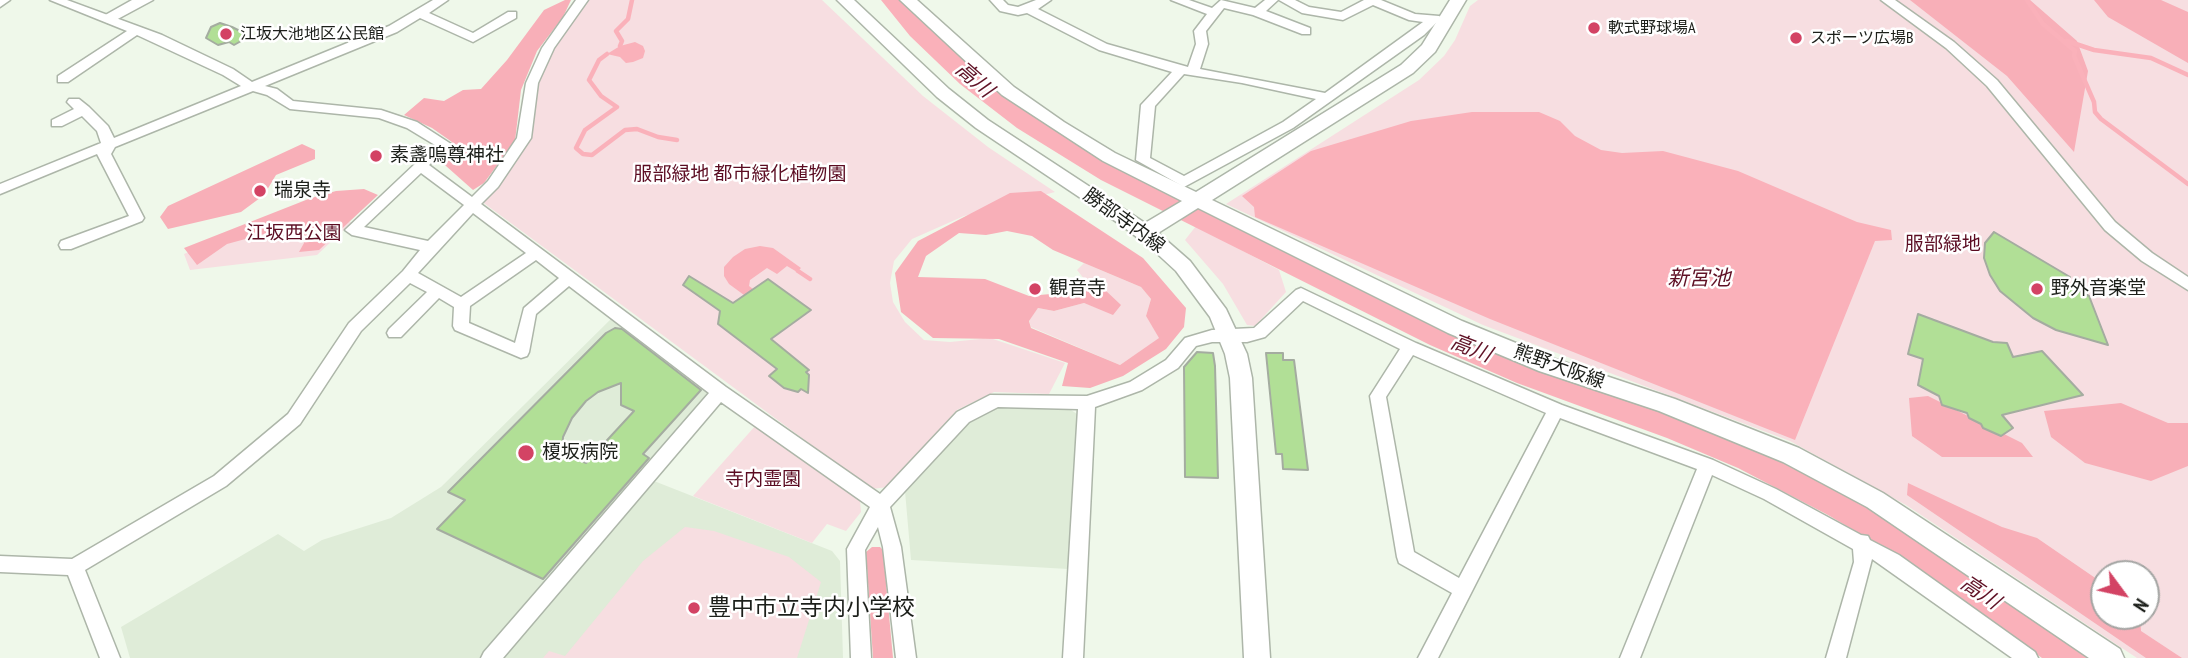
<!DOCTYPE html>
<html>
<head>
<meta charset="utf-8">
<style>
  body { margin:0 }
  #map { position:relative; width:2188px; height:658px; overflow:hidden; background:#eff8ea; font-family:"PT Sans Narrow",sans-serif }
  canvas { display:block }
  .north { position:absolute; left:2090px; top:560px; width:70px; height:70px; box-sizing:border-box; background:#fff; border:2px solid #a4a5a3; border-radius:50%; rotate:123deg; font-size:19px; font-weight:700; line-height:28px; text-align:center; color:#1c1f1a }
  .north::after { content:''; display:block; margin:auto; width:24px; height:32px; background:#d34364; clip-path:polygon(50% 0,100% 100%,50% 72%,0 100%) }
</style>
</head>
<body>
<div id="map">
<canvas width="2188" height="658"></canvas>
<div class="north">N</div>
</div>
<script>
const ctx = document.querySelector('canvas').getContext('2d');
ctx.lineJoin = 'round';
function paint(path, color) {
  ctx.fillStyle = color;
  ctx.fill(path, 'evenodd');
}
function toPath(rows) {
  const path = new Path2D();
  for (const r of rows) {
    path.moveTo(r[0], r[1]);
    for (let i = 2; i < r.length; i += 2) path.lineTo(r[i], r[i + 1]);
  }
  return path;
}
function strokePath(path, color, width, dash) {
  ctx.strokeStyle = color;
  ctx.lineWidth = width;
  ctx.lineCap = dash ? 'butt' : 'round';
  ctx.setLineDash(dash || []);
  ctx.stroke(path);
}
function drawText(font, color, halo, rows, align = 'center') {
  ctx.font = font + ' "PT Sans Narrow","Noto Sans JP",sans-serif';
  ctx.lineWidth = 5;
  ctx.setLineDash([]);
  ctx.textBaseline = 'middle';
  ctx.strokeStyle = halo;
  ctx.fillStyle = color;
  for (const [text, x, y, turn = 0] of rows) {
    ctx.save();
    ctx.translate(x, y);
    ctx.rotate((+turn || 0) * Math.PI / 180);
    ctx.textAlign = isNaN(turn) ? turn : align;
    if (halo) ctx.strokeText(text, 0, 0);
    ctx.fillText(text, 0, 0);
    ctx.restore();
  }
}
paint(toPath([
  [612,318,709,392,479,658,130,658,121,627,278,534,304,551,322,540,391,518,441,487],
  [999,406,1068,408,1077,414,1068,569,911,560,905,491,968,422],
  [654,481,832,551,840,561,843,658,504,658]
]), '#dfecd8');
paint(toPath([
  [589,0,822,0,923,96,988,147,1055,192,964,216,912,239,894,261,890,283,893,302,905,322,924,340,950,342,990,338,1065,363,1049,394,994,392,957,410,888,487,871,489,481,201,529,139,536,85,556,46],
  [1478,0,2188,0,2188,658,2137,658,1906,505,1790,441,1483,325,1226,204,1419,80,1444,56,1455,40,1470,6],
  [2104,574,2146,574,2146,616,2104,616],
  [297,207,312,219,352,222,317,255,190,270,184,254],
  [1196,226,1279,270,1286,292,1255,326,1247,325,1223,284,1185,240],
  [1084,263,1141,287,1151,299,1146,316,1160,338,1120,365,1031,327,1029,320,1038,308,1054,311,1084,303,1113,314,1104,289,1084,285,1085,280,1077,270],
  [756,425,860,501,861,512,846,531,827,524,812,543,693,496],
  [685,527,714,531,789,557,821,582,797,658,543,658,549,651,565,656,643,561]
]), '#f7dee1');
paint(toPath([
  [565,0,571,0,563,17,537,51,521,90,515,141,484,183,473,190,437,158,452,142,432,128,404,115,424,98,444,101,463,90,481,89,507,60,544,10],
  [1910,0,2030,0,2077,41,2088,71,2074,152,2007,76],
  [2094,0,2161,0,2188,12,2188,63,2108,17],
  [302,144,315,150,315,159,276,175,264,195,241,212,168,229,160,217,168,206],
  [364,189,378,195,319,250,299,252,308,236,275,231,227,244,197,265,184,248,311,198,336,191],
  [1041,191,1143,258,1186,308,1184,327,1166,349,1123,376,1090,388,1062,386,1068,363,999,339,933,338,901,312,895,273,918,241,1010,193],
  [1007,231,1032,236,1053,250,1141,287,1151,299,1146,316,1159,338,1120,365,1031,328,1029,321,1038,308,1054,311,1084,303,1113,315,1121,305,1104,289,1084,285,1072,292,1029,296,985,279,918,277,926,256,959,233,986,235],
  [1928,396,2022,443,2033,457,1942,457,1912,436,1909,398],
  [2121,403,2168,423,2188,423,2188,466,2151,481,2085,463,2051,437,2044,411],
  [1908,483,2002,527,2037,538,2104,584,2104,616,2140,616,2141,631,2182,658,2146,658,1907,495],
  [872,547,880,547,883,550,893,658,873,658,866,552]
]), '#f8afb8');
paint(toPath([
  [635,42,643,46,645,51,643,58,633,62,626,63,620,57,607,54,620,46],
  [1472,112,1539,112,1560,121,1575,136,1601,150,1622,153,1663,151,1738,171,1857,222,1891,230,1892,240,1875,241,1795,440,1490,319,1255,217,1254,207,1242,196,1311,151,1411,121],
  [760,246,773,248,801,268,797,272,787,266,777,274,767,268,750,280,749,286,753,289,744,295,729,284,724,276,724,267,733,257,745,249]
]), '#fab1ba');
strokePath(toPath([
  [2027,0,2043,24,2075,51,2074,56,2094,102,2095,112,2101,119,2188,184],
  [2067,41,2094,50,2151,58,2188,75],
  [620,46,622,41,616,31,628,19,632,0],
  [607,54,599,60,589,80,601,96,617,107,585,130,576,148,583,154,592,155,625,130,637,129,658,137,677,140],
  [798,271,810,279]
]), '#fab1ba', 4.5);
paint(toPath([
  [881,0,906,0,928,26,978,72,1035,116,1121,168,1452,329,1541,365,1691,418,1762,448,1854,493,1920,532,2088,645,2094,658,2042,658,1894,554,1828,515,1738,468,1667,438,1517,383,1430,345,1101,180,1017,128,960,84,910,36,881,0]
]), '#fab1ba');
const building = toPath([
  [220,23,232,27,250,36,234,45,229,42,218,45,206,38,211,27,220,23],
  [1994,232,2070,277,2068,285,2089,296,2108,345,2056,330,2033,318,2000,291,1990,275,1984,258,1985,243,1994,232],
  [689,276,733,303,768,279,811,310,771,339,809,370,806,372,809,375,808,393,801,389,798,392,784,388,769,376,777,369,718,324,720,311,683,285,689,276],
  [1918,314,1993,342,2007,343,2013,357,2042,351,2083,395,2002,415,2013,428,2001,436,1983,428,1981,424,1969,418,1967,413,1942,405,1939,396,1918,385,1923,359,1908,354,1918,314],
  [615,328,622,329,701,390,643,454,649,458,543,579,437,529,465,500,448,492,606,333,615,328],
  [621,383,621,405,634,411,586,463,562,452,563,437,572,418,586,401,598,392,621,383],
  [1197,352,1213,353,1215,366,1218,478,1185,477,1184,367,1197,352],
  [1266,353,1283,353,1283,360,1294,360,1308,470,1283,469,1282,454,1276,454,1266,353]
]);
paint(building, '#b1df96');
strokePath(building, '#a4aca0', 2);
const street = toPath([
  [0,0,10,0,0,7,0,0],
  [50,0,67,0,162,35,233,69,252,82,389,26,433,0,448,0,429,13,473,33,508,12,516,12,516,18,473,42,420,18,397,32,265,86,277,89,293,101,381,110,417,122,451,144,429,165,472,197,488,181,517,138,526,83,542,48,576,0,588,0,554,48,538,83,531,138,498,187,481,204,726,387,880,494,957,412,990,395,1087,396,1130,382,1166,360,1185,338,1212,330,1254,328,1296,290,1301,288,1416,343,1562,405,1713,460,1776,489,1861,535,1868,536,1870,540,1899,555,2035,652,2038,658,2012,658,1872,559,1846,658,1826,658,1854,562,1853,549,1764,499,1712,475,1640,658,1620,658,1697,469,1560,418,1438,658,1418,658,1452,593,1399,563,1397,557,1370,396,1400,349,1303,301,1265,337,1247,342,1212,342,1196,346,1178,368,1142,390,1095,407,1083,658,1063,658,1078,409,998,407,969,422,890,507,901,547,916,658,896,658,883,547,878,527,865,550,871,658,851,658,847,549,870,507,721,402,503,658,481,658,484,652,709,393,569,286,536,314,529,352,527,356,521,358,455,330,453,326,454,307,439,298,401,337,389,337,387,333,389,329,427,292,410,283,361,331,300,424,226,486,85,570,120,658,100,658,68,575,0,572,0,556,72,559,214,476,288,414,349,323,403,271,420,250,352,235,345,230,435,145,407,128,379,118,290,109,267,95,253,91,115,147,111,154,144,218,142,221,71,249,61,249,59,245,61,241,129,216,97,154,0,194,0,184,101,143,97,131,82,116,62,126,52,126,52,120,74,109,67,102,69,99,79,99,89,107,108,126,114,138,241,86,223,75,137,35,68,82,58,82,58,76,127,31,50,0],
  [421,173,464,205,428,241,364,227,421,173],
  [473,213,526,253,461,297,418,273,473,213],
  [536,260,559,278,524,308,515,343,469,323,470,306,536,260],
  [1413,355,1546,413,1459,578,1414,552,1386,397,1413,355],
  [990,0,1003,0,1008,5,1018,7,1036,0,1051,0,1038,9,1107,44,1188,67,1196,44,1194,31,1207,14,1171,0,1189,0,1212,8,1221,0,1255,8,1265,0,1278,0,1266,11,1310,28,1310,34,1302,34,1253,15,1224,8,1206,31,1208,44,1200,69,1325,93,1423,22,1409,20,1373,5,1343,20,1302,13,1279,0,1295,0,1309,7,1341,12,1364,0,1381,0,1415,14,1439,16,1445,20,1436,23,1424,35,1293,128,1184,187,1136,160,1141,105,1172,72,1099,50,1027,13,1018,15,1000,11,990,0],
  [1184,74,1242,83,1316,99,1283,122,1184,176,1150,158,1155,106,1184,74],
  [1881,0,1895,0,1954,42,1997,80,2115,222,2152,253,2188,277,2188,290,2142,261,2105,230,1987,86,1946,48,1881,0]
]);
const secondary = toPath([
  [132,0,153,0,114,21,108,23,100,18,132,0],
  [837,0,854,0,949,89,988,120,1145,223,1182,201,1103,161,1002,95,900,0,917,0,1014,87,1064,122,1115,153,1196,192,1401,65,1422,45,1450,0,1466,0,1435,52,1413,73,1212,200,1462,321,1555,359,1675,399,1799,448,1883,493,2120,649,2124,658,2089,658,1867,507,1783,462,1659,411,1539,371,1448,333,1198,208,1158,233,1190,261,1226,309,1247,354,1252,378,1270,658,1244,658,1230,378,1225,354,1210,317,1176,271,1151,248,1121,225,976,128,937,97,837,0]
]);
strokePath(street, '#adb6a9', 3);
strokePath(secondary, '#adb6a9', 3);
paint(street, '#fff');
paint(secondary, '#fff');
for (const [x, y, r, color] of [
  [1594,28,7,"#d34364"],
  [226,34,7,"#d34364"],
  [1796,38,7,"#d34364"],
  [376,156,7,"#d34364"],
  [260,191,7,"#d34364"],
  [1035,289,7,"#d34364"],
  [2037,289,7,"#d34364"],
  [526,453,9,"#d34364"],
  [694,608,7,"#d34364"]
]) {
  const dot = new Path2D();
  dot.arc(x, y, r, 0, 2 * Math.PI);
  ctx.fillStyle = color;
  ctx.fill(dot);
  strokePath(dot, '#fff', 2.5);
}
drawText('16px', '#1c1f1a', '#fff', [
  ["軟式野球場A",1608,28],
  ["江坂大池地区公民館",240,34],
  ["スポーツ広場B",1810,38]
], 'left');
drawText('19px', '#1c1f1a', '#fff', [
  ["素盞嗚尊神社",390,156],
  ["瑞泉寺",274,191],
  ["観音寺",1049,289],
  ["野外音楽堂",2051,289],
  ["榎坂病院",542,453]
], 'left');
drawText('19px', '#5b0c22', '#fff', [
  ["服部緑地 都市緑化植物園",740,175],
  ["江坂西公園",294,234],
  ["服部緑地",1943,245],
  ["寺内霊園",763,480]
]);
drawText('19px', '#1c1f1a', '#fff', [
  ["勝部寺内線",1124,221,36],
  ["熊野大阪線",1559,367,20]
]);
drawText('italic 21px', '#5f1125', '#fff', [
  ["高川",974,80,41],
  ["新宮池",1699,279],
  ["高川",1471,349,21],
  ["高川",1980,593,34]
]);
drawText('23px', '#1c1f1a', '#fff', [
  ["豊中市立寺内小学校",708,608]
], 'left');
</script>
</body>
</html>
